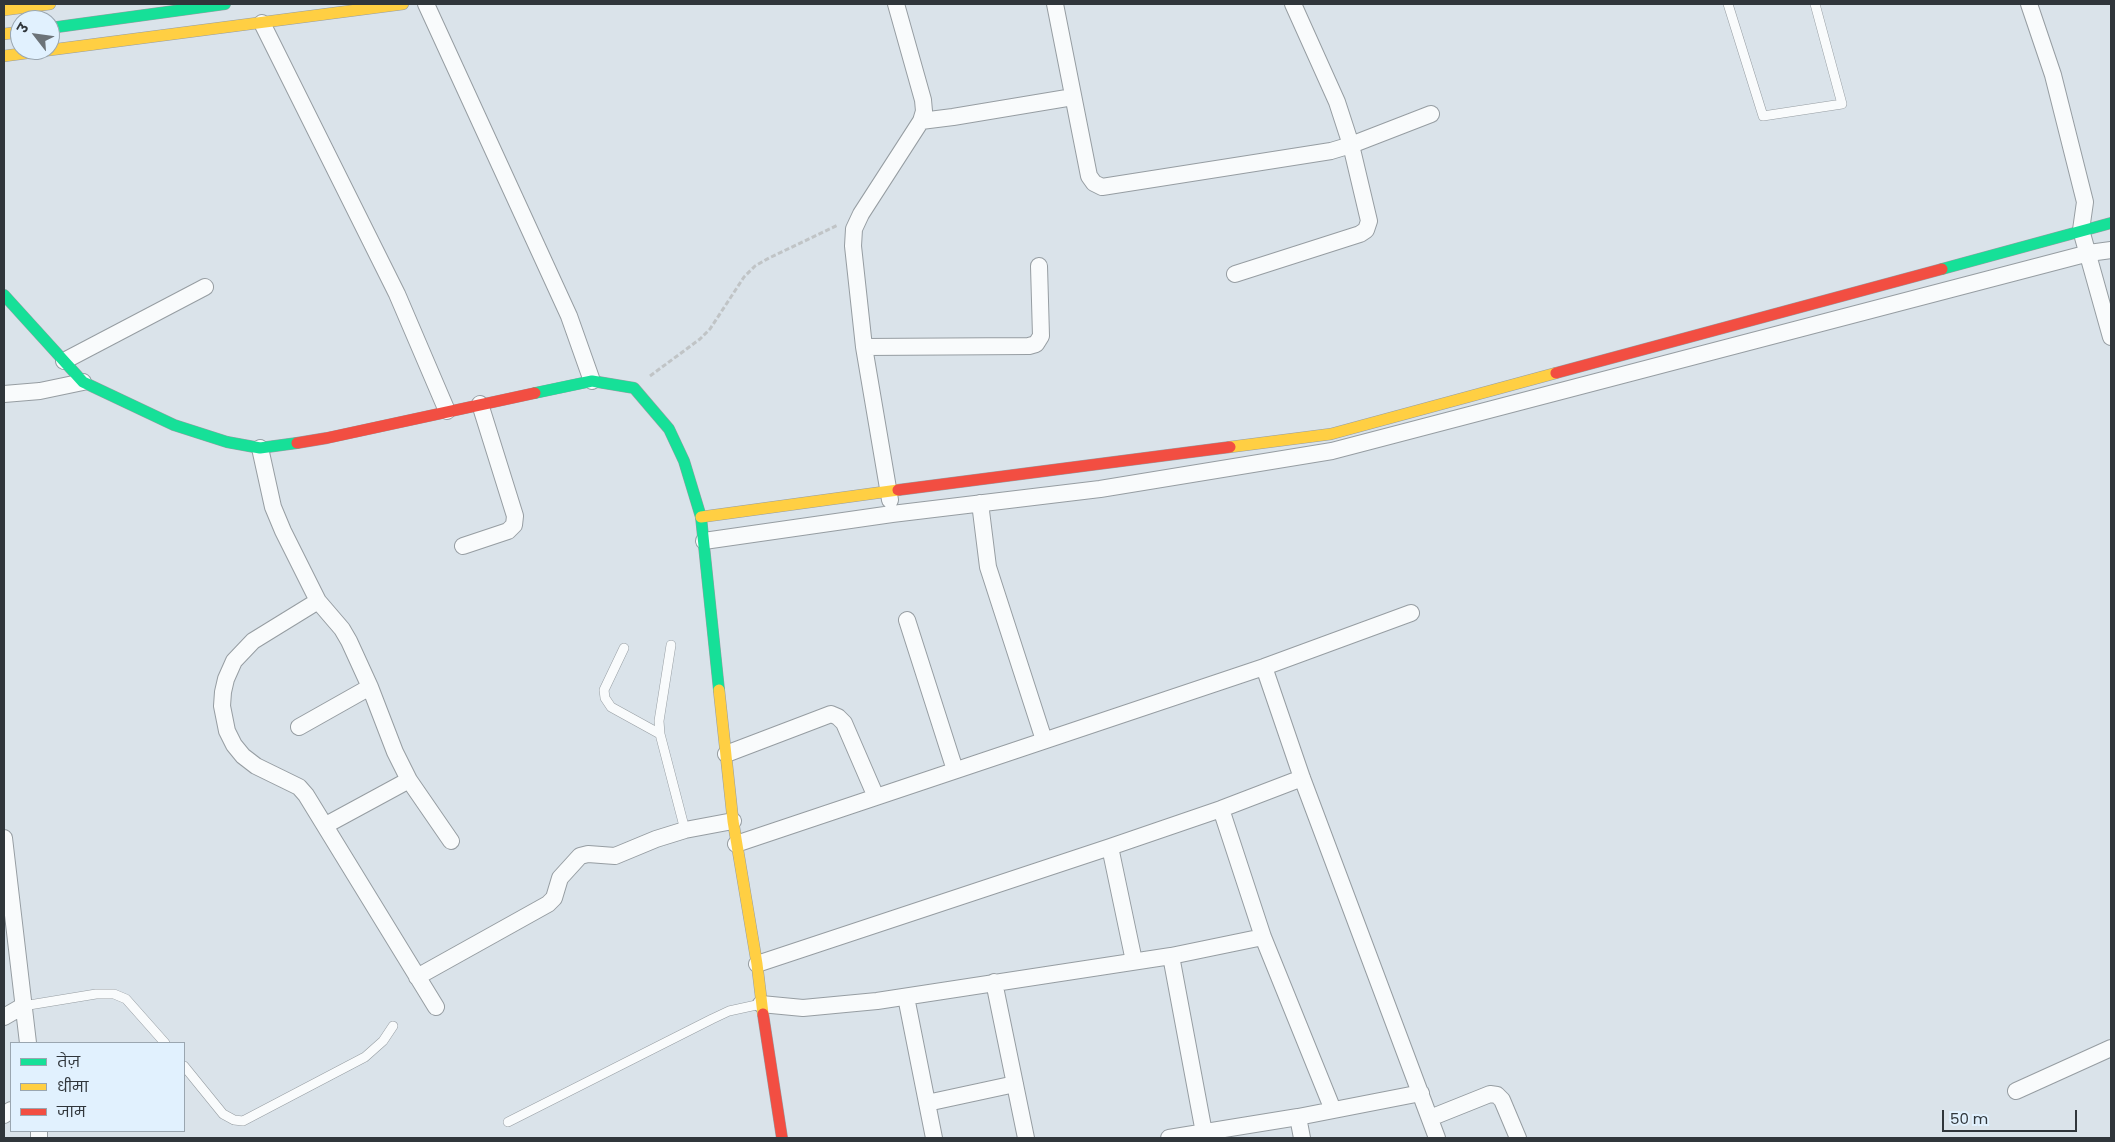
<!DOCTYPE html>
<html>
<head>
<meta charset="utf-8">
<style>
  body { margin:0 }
  #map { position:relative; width:2115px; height:1142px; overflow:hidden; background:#dae3ea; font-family:Poppins,"Noto Sans Devanagari",sans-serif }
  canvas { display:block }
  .frame { position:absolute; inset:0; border:5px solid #30363b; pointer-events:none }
  .legend { position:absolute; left:10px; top:1042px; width:175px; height:90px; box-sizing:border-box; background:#e1f1fe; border:1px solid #9aa6b0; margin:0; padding:6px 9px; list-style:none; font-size:15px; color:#30363b }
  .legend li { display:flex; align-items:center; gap:10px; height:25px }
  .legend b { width:25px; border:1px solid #9aa6b0 }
  .north { position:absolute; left:10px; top:10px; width:50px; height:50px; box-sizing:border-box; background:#e1f1fe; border:1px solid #9aa6b0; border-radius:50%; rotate:300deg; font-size:14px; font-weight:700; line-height:20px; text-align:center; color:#30363b }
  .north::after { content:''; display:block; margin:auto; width:18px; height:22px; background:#6c7378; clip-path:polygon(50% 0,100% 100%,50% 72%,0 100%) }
  .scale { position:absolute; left:1942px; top:1110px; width:135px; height:22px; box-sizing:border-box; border:2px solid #30363b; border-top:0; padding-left:6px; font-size:15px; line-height:18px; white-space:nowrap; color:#30363b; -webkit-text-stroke:4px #e1f1fe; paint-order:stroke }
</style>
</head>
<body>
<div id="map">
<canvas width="2115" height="1142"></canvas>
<div class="frame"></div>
<ul class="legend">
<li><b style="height:6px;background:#16e098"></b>तेज़</li>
<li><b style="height:6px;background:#ffcf43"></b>धीमा</li>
<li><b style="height:6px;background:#f24e42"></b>जाम</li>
</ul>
<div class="north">उ</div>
<div class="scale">50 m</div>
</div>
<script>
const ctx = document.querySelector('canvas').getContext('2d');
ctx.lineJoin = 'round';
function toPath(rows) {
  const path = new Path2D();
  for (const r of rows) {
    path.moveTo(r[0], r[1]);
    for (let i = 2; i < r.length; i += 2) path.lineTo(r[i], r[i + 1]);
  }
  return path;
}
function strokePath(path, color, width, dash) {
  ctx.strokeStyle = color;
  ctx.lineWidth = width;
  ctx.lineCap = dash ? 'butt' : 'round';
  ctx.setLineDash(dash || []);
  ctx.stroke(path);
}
const lane = toPath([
  [1728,4,1763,116,1842,104,1815,4],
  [671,645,659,721,660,734,685,830],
  [624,648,604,690,605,698,611,707,660,734],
  [23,1006,96,994,114,994,126,999,165,1043],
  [184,1066,223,1114,234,1120,243,1121,365,1057,383,1041,393,1026],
  [508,1122,712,1019,729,1011,761,1004]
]);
const street = toPath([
  [426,4,569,316,592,381],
  [1055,4,1089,176,1094,183,1102,187,1331,151,1351,145,1431,114],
  [2029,4,2053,75,2085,202,2081,230,2111,337],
  [262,23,397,294,447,411],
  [921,121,953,117,1073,97],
  [1235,274,1360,234,1366,230,1369,221,1351,145,1337,102,1293,4],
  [864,347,1029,346,1036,344,1041,336,1039,266],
  [64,361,205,287],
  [4,394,40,391,83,382],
  [260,448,273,507,283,531,318,601,342,629,349,641,370,687,395,752,409,780,451,841],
  [890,500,864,347,853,246,854,229,861,214,921,121,924,111,923,100,896,4],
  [980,503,988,567,1044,740],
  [704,541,892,514,1100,489,1332,451,2089,253,2111,250],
  [463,546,508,531,514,525,515,516,480,404],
  [318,601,253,641,234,661,226,679,223,692,222,706,227,731,234,745,243,756,256,766,299,787,306,795,436,1007],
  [907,620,955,770],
  [1264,667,1302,778,1437,1138],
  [299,727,370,687],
  [726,754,831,714,838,717,844,723,876,797],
  [1221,809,1263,937,1333,1110],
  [326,825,409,780],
  [4,838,28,1043],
  [736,844,1264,667,1411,613],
  [1110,847,1134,961],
  [1171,956,1205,1138],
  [757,964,1110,847,1221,809,1302,778],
  [417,977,548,904,554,898,560,878,580,856,588,854,615,856,656,839,685,830,733,821],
  [994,982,1026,1138],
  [906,997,934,1138],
  [761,1004,803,1008,877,1001,1171,956,1263,937],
  [4,1017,23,1006],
  [2016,1091,2111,1048],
  [927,1103,1015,1084],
  [4,1115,11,1110],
  [1298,1117,1302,1138],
  [1430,1118,1490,1094,1497,1095,1502,1100,1518,1138],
  [39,1131,39,1138],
  [1169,1138,1298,1117,1421,1093]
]);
const fast = toPath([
  [50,28,225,4],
  [1942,269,2111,223],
  [4,295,83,382,174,425,227,442,260,448,297,443],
  [535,393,592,381,634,388,669,429,684,461,701,517,719,690]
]);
const slow = toPath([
  [4,10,50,4],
  [4,34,20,32],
  [4,56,403,4],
  [1230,447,1331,434,1556,373],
  [701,517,898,490],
  [719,690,733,821,757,964,763,1014]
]);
const jam = toPath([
  [1556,373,1942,269],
  [297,443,327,438,535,393],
  [898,490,1230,447],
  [763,1014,782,1138]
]);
strokePath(lane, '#969da2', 10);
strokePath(street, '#969da2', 18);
strokePath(fast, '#969da2', 12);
strokePath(slow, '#969da2', 12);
strokePath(jam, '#969da2', 12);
strokePath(toPath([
  [650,376,700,339,710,329,744,277,755,266,769,258,838,225]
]), '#c0c4c6', 3, [5, 2.5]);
strokePath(lane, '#f9fbfc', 9);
strokePath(street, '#f9fbfc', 16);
strokePath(fast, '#16e098', 11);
strokePath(slow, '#ffcf43', 11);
strokePath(jam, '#f24e42', 11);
</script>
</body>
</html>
